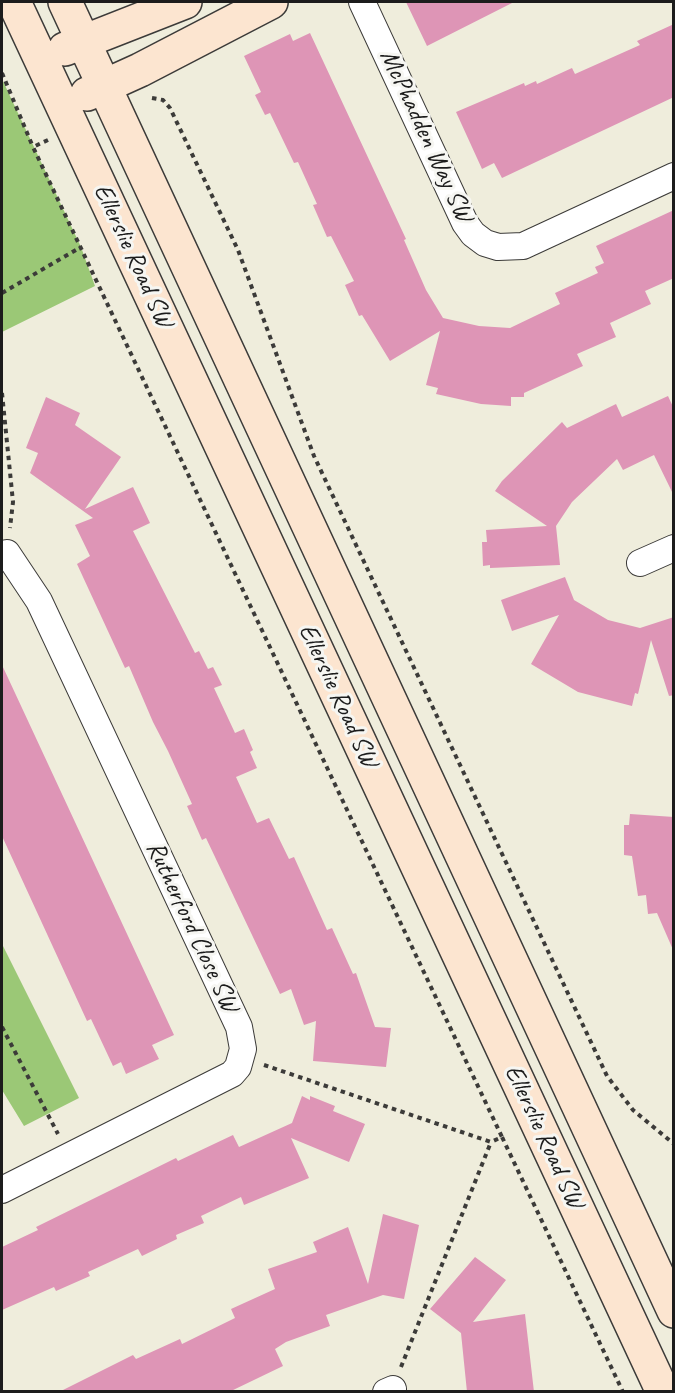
<!DOCTYPE html>
<html>
<head>
<meta charset="utf-8">
<style>
  body { margin:0 }
  #map { position:relative; width:675px; height:1393px; overflow:hidden; background:#efeddc; font-family:Caveat,sans-serif }
  canvas { display:block }
  .frame { position:absolute; inset:0; border:3px solid #1c1c1c; pointer-events:none }
</style>
</head>
<body>
<div id="map">
<canvas width="675" height="1393"></canvas>
<div class="frame"></div>
</div>
<script>
const ctx = document.querySelector('canvas').getContext('2d');
ctx.lineJoin = 'round';
function paint(path, color) {
  ctx.fillStyle = color;
  ctx.fill(path, 'evenodd');
}
function toPath(rows) {
  const path = new Path2D();
  for (const r of rows) {
    path.moveTo(r[0], r[1]);
    for (let i = 2; i < r.length; i += 2) path.lineTo(r[i], r[i + 1]);
  }
  return path;
}
function strokePath(path, color, width, dash) {
  ctx.strokeStyle = color;
  ctx.lineWidth = width;
  ctx.lineCap = dash ? 'butt' : 'round';
  ctx.setLineDash(dash || []);
  ctx.stroke(path);
}
function drawText(font, color, halo, rows, align = 'center') {
  ctx.font = font + ' Caveat,sans-serif';
  ctx.lineWidth = 6;
  ctx.setLineDash([]);
  ctx.textBaseline = 'middle';
  ctx.strokeStyle = halo;
  ctx.fillStyle = color;
  for (const [text, x, y, turn = 0] of rows) {
    ctx.save();
    ctx.translate(x, y);
    ctx.rotate((+turn || 0) * Math.PI / 180);
    ctx.textAlign = isNaN(turn) ? turn : align;
    if (halo) ctx.strokeText(text, 0, 0);
    ctx.fillText(text, 0, 0);
    ctx.restore();
  }
}
paint(toPath([
  [2,79,81,247,95,286,2,332],
  [2,944,79,1098,24,1126,2,1090]
]), '#9bc876');
paint(toPath([
  [406,2,514,2,427,46],
  [674,24,674,97,502,178,494,163,482,169,456,112,524,83,525,86,536,81,537,84,572,68,575,74,640,45,637,41],
  [310,33,406,239,404,240,426,290,443,318,479,326,510,328,560,304,555,293,598,273,595,267,604,263,596,246,674,210,674,278,645,291,651,304,610,323,616,337,577,354,583,366,524,393,524,397,511,397,511,406,481,404,436,394,438,388,426,385,440,331,390,361,362,315,359,316,345,285,354,281,331,236,327,237,313,205,317,204,298,162,294,163,270,113,265,115,255,95,261,92,244,56,290,34,293,41],
  [668,396,674,409,674,496,654,455,623,470,617,459,572,502,556,526,560,565,490,568,490,565,483,566,482,542,487,542,486,530,547,526,495,491,502,481,562,422,567,428,616,404,622,417],
  [46,397,80,413,75,425,121,457,85,509,133,487,150,523,133,531,195,653,199,651,208,669,213,667,222,685,214,688,235,733,244,729,253,750,250,752,257,768,236,777,257,823,269,818,289,859,294,857,327,930,332,928,353,974,356,973,375,1027,391,1028,386,1067,313,1061,316,1021,304,1025,291,989,280,994,206,838,202,840,187,806,192,804,168,751,153,722,129,666,125,668,77,564,90,556,75,525,93,518,30,473,38,453,26,448],
  [565,577,574,600,608,620,640,628,674,617,674,695,669,696,651,640,638,694,635,693,632,706,578,692,531,664,559,615,512,631,501,600],
  [2,665,174,1035,152,1045,159,1059,126,1074,121,1062,113,1066,91,1019,87,1021,2,836],
  [630,814,674,817,674,952,657,913,648,914,646,895,638,896,632,856,624,855,624,825,629,825],
  [302,1096,310,1100,310,1096,335,1106,333,1111,365,1124,349,1162,291,1138,309,1178,244,1205,241,1197,201,1216,204,1223,176,1235,177,1239,142,1256,138,1249,88,1272,90,1276,56,1291,54,1287,2,1310,2,1247,38,1230,36,1227,176,1158,178,1161,233,1135,239,1147,292,1123],
  [383,1214,419,1225,404,1299,383,1295,326,1315,330,1326,286,1342,275,1349,283,1366,229,1392,59,1392,133,1355,136,1359,180,1339,182,1344,235,1318,231,1309,275,1289,268,1269,317,1252,313,1242,348,1227,368,1284],
  [475,1257,506,1280,473,1322,525,1314,534,1392,467,1392,461,1333,430,1309]
]), '#de95b6');
const street = toPath([
  [362,2,465,223,473,234,485,243,498,247,523,246,674,176],
  [640,563,674,548],
  [2,1190,232,1074,238,1067,243,1049,239,1027,39,601,7,553],
  [386,1392,393,1389]
]);
const secondary = toPath([
  [14,2,663,1392],
  [65,2,674,1311],
  [65,49,185,2],
  [87,94,140,70,271,2]
]);
strokePath(street, '#3c3b39', 28);
strokePath(secondary, '#3c3b39', 36);
strokePath(toPath([
  [2,73,33,147],
  [152,98,163,100,170,108,238,250,314,456,607,1076,633,1110,674,1144],
  [48,140,33,147,502,1137],
  [2,293,81,247],
  [2,393,13,502,10,528],
  [2,1027,58,1134],
  [264,1065,491,1142,502,1137,623,1392],
  [401,1367,491,1142]
]), '#3c3b39', 4, [4.5, 4.5]);
strokePath(street, '#fff', 26);
strokePath(secondary, '#fce5d0', 33);
drawText('26px', '#1c1c1c', '#f6f6f2', [
  ["McPhadden Way SW",426,136,65],
  ["Ellerslie Road SW",133,256,65],
  ["Ellerslie Road SW",338,696,65],
  ["Rutherford Close SW",192,927,65],
  ["Ellerslie Road SW",544,1137,65]
]);
</script>
</body>
</html>
